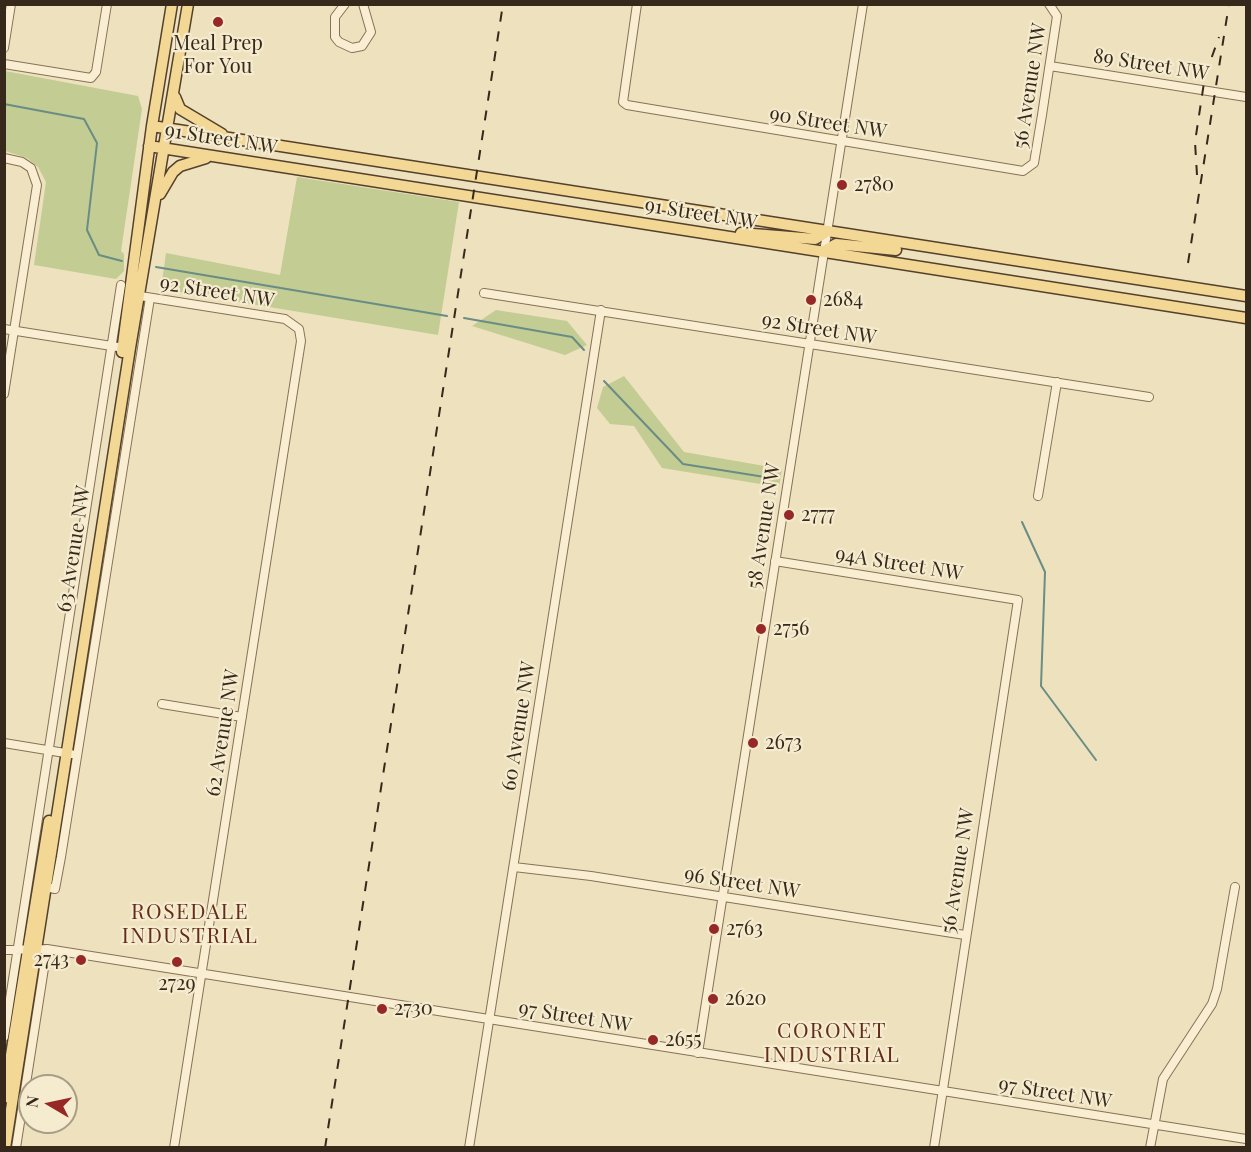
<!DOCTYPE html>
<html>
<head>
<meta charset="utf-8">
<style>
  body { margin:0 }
  #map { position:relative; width:1251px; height:1152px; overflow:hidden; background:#eee1be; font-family:"Playfair Display",serif }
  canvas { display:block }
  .frame { position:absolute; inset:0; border:6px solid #36291c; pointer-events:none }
  .north { position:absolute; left:18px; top:1074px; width:60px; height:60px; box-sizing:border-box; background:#f5ebce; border:2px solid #a99d87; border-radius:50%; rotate:279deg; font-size:16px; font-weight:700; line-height:24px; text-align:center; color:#36291c }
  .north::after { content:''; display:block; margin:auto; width:21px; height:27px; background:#962927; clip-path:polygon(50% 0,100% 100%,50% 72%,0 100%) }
</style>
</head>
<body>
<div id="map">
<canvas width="1251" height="1152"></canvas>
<div class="frame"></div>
<div class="north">N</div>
</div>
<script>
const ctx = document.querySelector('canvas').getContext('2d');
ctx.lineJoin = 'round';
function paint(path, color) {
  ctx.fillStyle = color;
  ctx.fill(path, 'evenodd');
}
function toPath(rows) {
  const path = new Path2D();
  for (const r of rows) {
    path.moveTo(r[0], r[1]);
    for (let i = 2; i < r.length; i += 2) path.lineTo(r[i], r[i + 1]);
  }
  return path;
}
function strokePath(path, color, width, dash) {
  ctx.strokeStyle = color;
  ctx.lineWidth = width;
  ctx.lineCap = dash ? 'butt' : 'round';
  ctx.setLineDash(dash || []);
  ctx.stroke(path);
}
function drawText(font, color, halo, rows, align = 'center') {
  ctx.font = font + ' "Playfair Display",serif';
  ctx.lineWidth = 4.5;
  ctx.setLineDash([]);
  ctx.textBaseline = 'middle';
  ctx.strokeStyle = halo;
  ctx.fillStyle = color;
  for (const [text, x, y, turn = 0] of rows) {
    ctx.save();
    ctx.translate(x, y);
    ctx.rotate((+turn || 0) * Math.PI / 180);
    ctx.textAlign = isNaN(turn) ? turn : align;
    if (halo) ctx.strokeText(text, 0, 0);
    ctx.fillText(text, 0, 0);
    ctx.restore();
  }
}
paint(toPath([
  [5,71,138,96,142,109,121,251,124,254,124,271,116,279,34,265,46,182,38,167,27,158,5,151],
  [297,177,459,202,438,335,161,289,166,253,280,275],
  [496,310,567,321,587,345,565,355,472,326],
  [624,376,684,452,782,469,779,487,662,468,634,426,610,424,597,408,603,387]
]), '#c3cc93');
strokePath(toPath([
  [4,104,84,119,97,143,87,230,99,255,122,261],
  [156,267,447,316],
  [464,318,572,337,584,350],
  [604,381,683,464,771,478],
  [1022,522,1045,572,1041,686,1096,760]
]), '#698d85', 2);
const minor = toPath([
  [345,4,335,17,335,37,339,42,352,48,362,46,371,32,363,4],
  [637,4,623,102,627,105,1023,171,1034,163,1042,115,1057,16,1049,4],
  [4,48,11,4],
  [4,64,91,78,96,72,107,4],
  [1050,66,1246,97],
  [4,158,22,162,31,168,37,185,4,394],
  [484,293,1149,397],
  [134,295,285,319,299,329,301,341,174,1148],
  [4,329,118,347],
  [1038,496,1057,382],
  [775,561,1018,600,934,1148],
  [162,704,242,717],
  [4,743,71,754],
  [514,867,591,876,965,935],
  [46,887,55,889,61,857,150,298],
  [4,950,47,949,1246,1139],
  [4,1037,121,285],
  [698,1053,863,4],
  [16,1148,47,949],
  [469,1148,601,310],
  [1150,1148,1163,1079,1212,1004,1217,989,1235,887]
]);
const major = toPath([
  [175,97,180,109,222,134],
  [152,126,1246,296],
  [149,146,1246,318],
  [160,194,173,172,180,166,206,158],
  [741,233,815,239,828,231],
  [824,251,836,244,896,250],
  [122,352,152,126,172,4],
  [4,1098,49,821],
  [5,1148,130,348,188,4]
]);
strokePath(minor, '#867257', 10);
strokePath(major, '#54402c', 13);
strokePath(minor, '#f9eed2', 8);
strokePath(major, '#f3d895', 10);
strokePath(toPath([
  [1197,175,1195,142,1205,76,1219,37],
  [1188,263,1229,4],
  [325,1148,503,4]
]), '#36291c', 2, [10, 10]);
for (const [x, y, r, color] of [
  [218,22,6,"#962927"],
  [842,185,6,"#962927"],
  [811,300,6,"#962927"],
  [789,515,6,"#962927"],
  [761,629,6,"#962927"],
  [753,743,6,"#962927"],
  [714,929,6,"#962927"],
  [81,960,6,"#962927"],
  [177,962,6,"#962927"],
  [713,999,6,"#962927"],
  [382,1009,6,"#962927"],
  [653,1040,6,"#962927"]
]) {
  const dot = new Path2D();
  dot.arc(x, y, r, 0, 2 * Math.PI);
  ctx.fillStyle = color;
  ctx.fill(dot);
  strokePath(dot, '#f5ebce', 2);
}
drawText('20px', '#36291c', '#f5ebce', [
  ["Meal Prep",218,44,"center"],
  ["For You",218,67,"center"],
  ["2780",854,185],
  ["2684",823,300],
  ["2777",801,515],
  ["2756",773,629],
  ["2673",765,743],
  ["2763",726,929],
  ["2743",69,960,"right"],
  ["2729",177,984,"center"],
  ["2620",725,999],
  ["2730",394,1009],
  ["2655",665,1040]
], 'left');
drawText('20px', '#36291c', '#f5ebce', [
  ["89 Street NW",1151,65,9],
  ["56 Avenue NW",1030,86,-81],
  ["90 Street NW",828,123,9],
  ["91 Street NW",221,139,9],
  ["91 Street NW",701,214,9],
  ["92 Street NW",217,292,9],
  ["92 Street NW",819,329,9],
  ["58 Avenue NW",764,526,-81],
  ["63 Avenue NW",74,549,-81],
  ["94A Street NW",899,564,9],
  ["60 Avenue NW",519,726,-81],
  ["62 Avenue NW",223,733,-81],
  ["56 Avenue NW",958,871,-81],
  ["96 Street NW",742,883,9],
  ["97 Street NW",575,1017,9],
  ["97 Street NW",1055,1093,9]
]);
ctx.letterSpacing = '1.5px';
drawText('21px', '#632c1b', '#f5ebce', [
  ["ROSEDALE",190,912],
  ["INDUSTRIAL",190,936],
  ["CORONET",832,1031],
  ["INDUSTRIAL",832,1055]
]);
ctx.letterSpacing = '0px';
</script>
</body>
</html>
